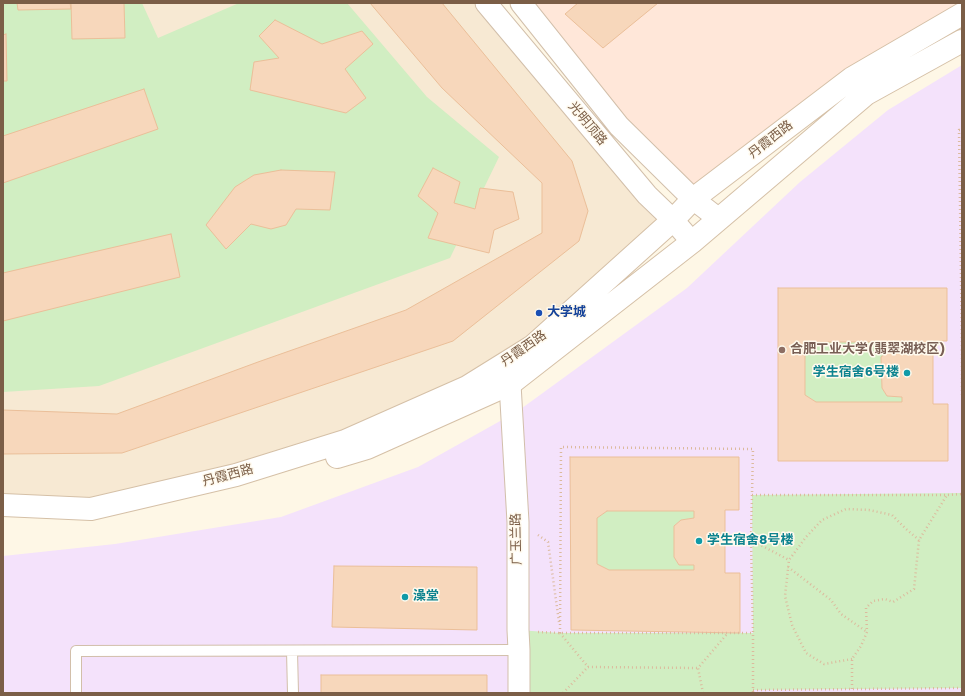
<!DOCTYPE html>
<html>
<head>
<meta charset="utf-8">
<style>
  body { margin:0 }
  #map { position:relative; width:965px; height:696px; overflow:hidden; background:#fef7e6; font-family:Poppins,sans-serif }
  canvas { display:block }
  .frame { position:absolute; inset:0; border:4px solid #7b5e47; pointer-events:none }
</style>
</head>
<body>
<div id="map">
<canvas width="965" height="696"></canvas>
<div class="frame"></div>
</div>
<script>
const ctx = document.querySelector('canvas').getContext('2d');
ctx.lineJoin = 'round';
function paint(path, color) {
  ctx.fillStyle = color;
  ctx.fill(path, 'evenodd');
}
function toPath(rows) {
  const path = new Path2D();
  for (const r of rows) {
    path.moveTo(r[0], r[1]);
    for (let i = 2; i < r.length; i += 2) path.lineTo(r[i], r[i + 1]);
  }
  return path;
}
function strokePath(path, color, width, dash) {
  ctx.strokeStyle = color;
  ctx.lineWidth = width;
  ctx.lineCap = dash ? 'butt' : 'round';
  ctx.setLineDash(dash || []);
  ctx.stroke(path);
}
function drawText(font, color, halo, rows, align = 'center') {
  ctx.font = font + ' Poppins,"Noto Sans SC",sans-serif';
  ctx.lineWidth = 3;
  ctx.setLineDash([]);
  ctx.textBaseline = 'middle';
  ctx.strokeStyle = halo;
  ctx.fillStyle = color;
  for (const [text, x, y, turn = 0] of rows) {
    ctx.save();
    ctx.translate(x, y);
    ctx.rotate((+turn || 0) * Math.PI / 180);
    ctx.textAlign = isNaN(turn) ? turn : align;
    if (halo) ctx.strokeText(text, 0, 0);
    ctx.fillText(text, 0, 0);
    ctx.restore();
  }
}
paint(toPath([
  [3,3,483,3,673,220,533,346,345,441,91,509,3,505]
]), '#f7e9d3');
paint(toPath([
  [521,3,962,3,962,14,693,199]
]), '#ffe7d9');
paint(toPath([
  [962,65,962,693,3,693,3,556,115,544,281,517,418,467,518,411,687,288,800,182,888,110]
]), '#f4e2fb');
paint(toPath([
  [3,3,142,3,158,38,239,3,347,3,427,97,499,157,450,258,99,386,3,392],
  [815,342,902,342,901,350,889,351,881,357,882,388,887,396,902,397,902,402,816,402,805,395,805,349],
  [962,493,962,688,753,690,753,693,519,693,518,630,560,633,753,633,752,495],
  [607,511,694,511,694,518,681,520,674,526,674,557,679,565,694,565,694,570,609,570,597,564,597,518]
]), '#d1eec2');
const building = toPath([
  [17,3,70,3,71,9,18,10,17,3],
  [71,3,124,3,125,38,72,39,71,3],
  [370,3,442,3,572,161,588,211,579,241,453,341,122,453,3,454,3,410,117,414,258,362,406,310,542,233,542,183,442,88,370,3],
  [578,3,658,3,603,48,565,14,578,3],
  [275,20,322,44,362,31,373,44,345,69,366,98,346,113,250,90,254,62,279,58,259,36,275,20],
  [6,34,7,81,3,81,3,35,6,34],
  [144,89,158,129,3,183,3,136,144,89],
  [433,168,460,182,454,203,475,209,480,188,513,192,519,219,494,230,489,253,428,238,438,213,418,196,433,168],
  [281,170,335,172,330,210,296,209,286,225,271,229,251,224,226,249,206,225,235,187,254,175,281,170],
  [171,234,180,277,3,321,3,273,171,234],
  [778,288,947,288,947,341,933,341,933,404,948,404,948,461,778,461,778,288],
  [815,342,902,342,901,350,889,351,881,357,882,388,887,396,902,397,902,402,816,402,805,395,805,349,815,342],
  [570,457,739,457,739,510,725,510,725,573,740,573,740,633,571,630,570,457],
  [607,511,694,511,694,518,681,520,674,526,674,557,679,565,694,565,694,570,609,570,597,564,597,518,607,511],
  [334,566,477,567,477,630,332,627,334,566],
  [321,675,487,675,487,693,321,693,321,675]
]);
paint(building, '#f7d7bb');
strokePath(building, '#ebbf99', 1);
const service = toPath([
  [292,651,293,693],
  [76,693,76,651,519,650]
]);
const minor = toPath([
  [486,3,647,195,673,220,692,242],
  [521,3,619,126,693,199,719,219],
  [510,384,518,522,518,630,519,650,519,693]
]);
const secondary = toPath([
  [337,457,367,448,510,384,692,242,866,94,962,41],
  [3,505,91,509,236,475,345,441,467,387,533,346,673,220,693,199,852,78,962,14]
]);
strokePath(service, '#d2bfaa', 12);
strokePath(minor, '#d2bfaa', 23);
strokePath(secondary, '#d5c0a7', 24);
strokePath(toPath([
  [962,350,959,130,962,130],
  [962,350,962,398],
  [752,495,947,495,962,494],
  [538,535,548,542,559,622],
  [751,540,789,560],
  [788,567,831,600,841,614,867,632],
  [538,632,560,633,753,633],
  [560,633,561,447,753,449,751,540,753,633,753,693],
  [560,633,588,667],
  [852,659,824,664,806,653,792,625,785,596,789,560,806,537,822,520,846,509,869,510,892,515,906,529,919,540],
  [852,689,852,659,861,646,867,632,866,608,873,601,885,599,893,602,914,589,919,540,947,495],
  [753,690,962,688],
  [563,693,588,667,698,668],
  [703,693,698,668,727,634]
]), '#dcba9d', 2.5, [1, 3]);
strokePath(service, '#fff', 10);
strokePath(minor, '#fff', 21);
strokePath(secondary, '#fff', 22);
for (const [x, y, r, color] of [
  [539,313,4,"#1a4fb4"],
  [782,350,4,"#8d6e63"],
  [907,373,4,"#0f9aa8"],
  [699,541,4,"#0f9aa8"],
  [405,597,4,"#0f9aa8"]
]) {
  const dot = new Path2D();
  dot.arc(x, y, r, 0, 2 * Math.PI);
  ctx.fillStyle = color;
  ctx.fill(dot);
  strokePath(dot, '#fffaee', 1.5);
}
drawText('13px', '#7b5e47', '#fffaee', [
  ["光明顶路",587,124,50],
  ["丹霞西路",771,140,-38],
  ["丹霞西路",524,349,-35],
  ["丹霞西路",228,476,-15],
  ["广玉兰路",517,539,-91]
]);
drawText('bold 13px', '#164399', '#fffaee', [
  ["大学城",547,313]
], 'left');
drawText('bold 13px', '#785e54', '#fffaee', [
  ["合肥工业大学(翡翠湖校区)",790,350]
], 'left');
drawText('bold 13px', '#0d838f', '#fffaee', [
  ["学生宿舍6号楼",899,373,"right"],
  ["学生宿舍8号楼",707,541],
  ["澡堂",413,597]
], 'left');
</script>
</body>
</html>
